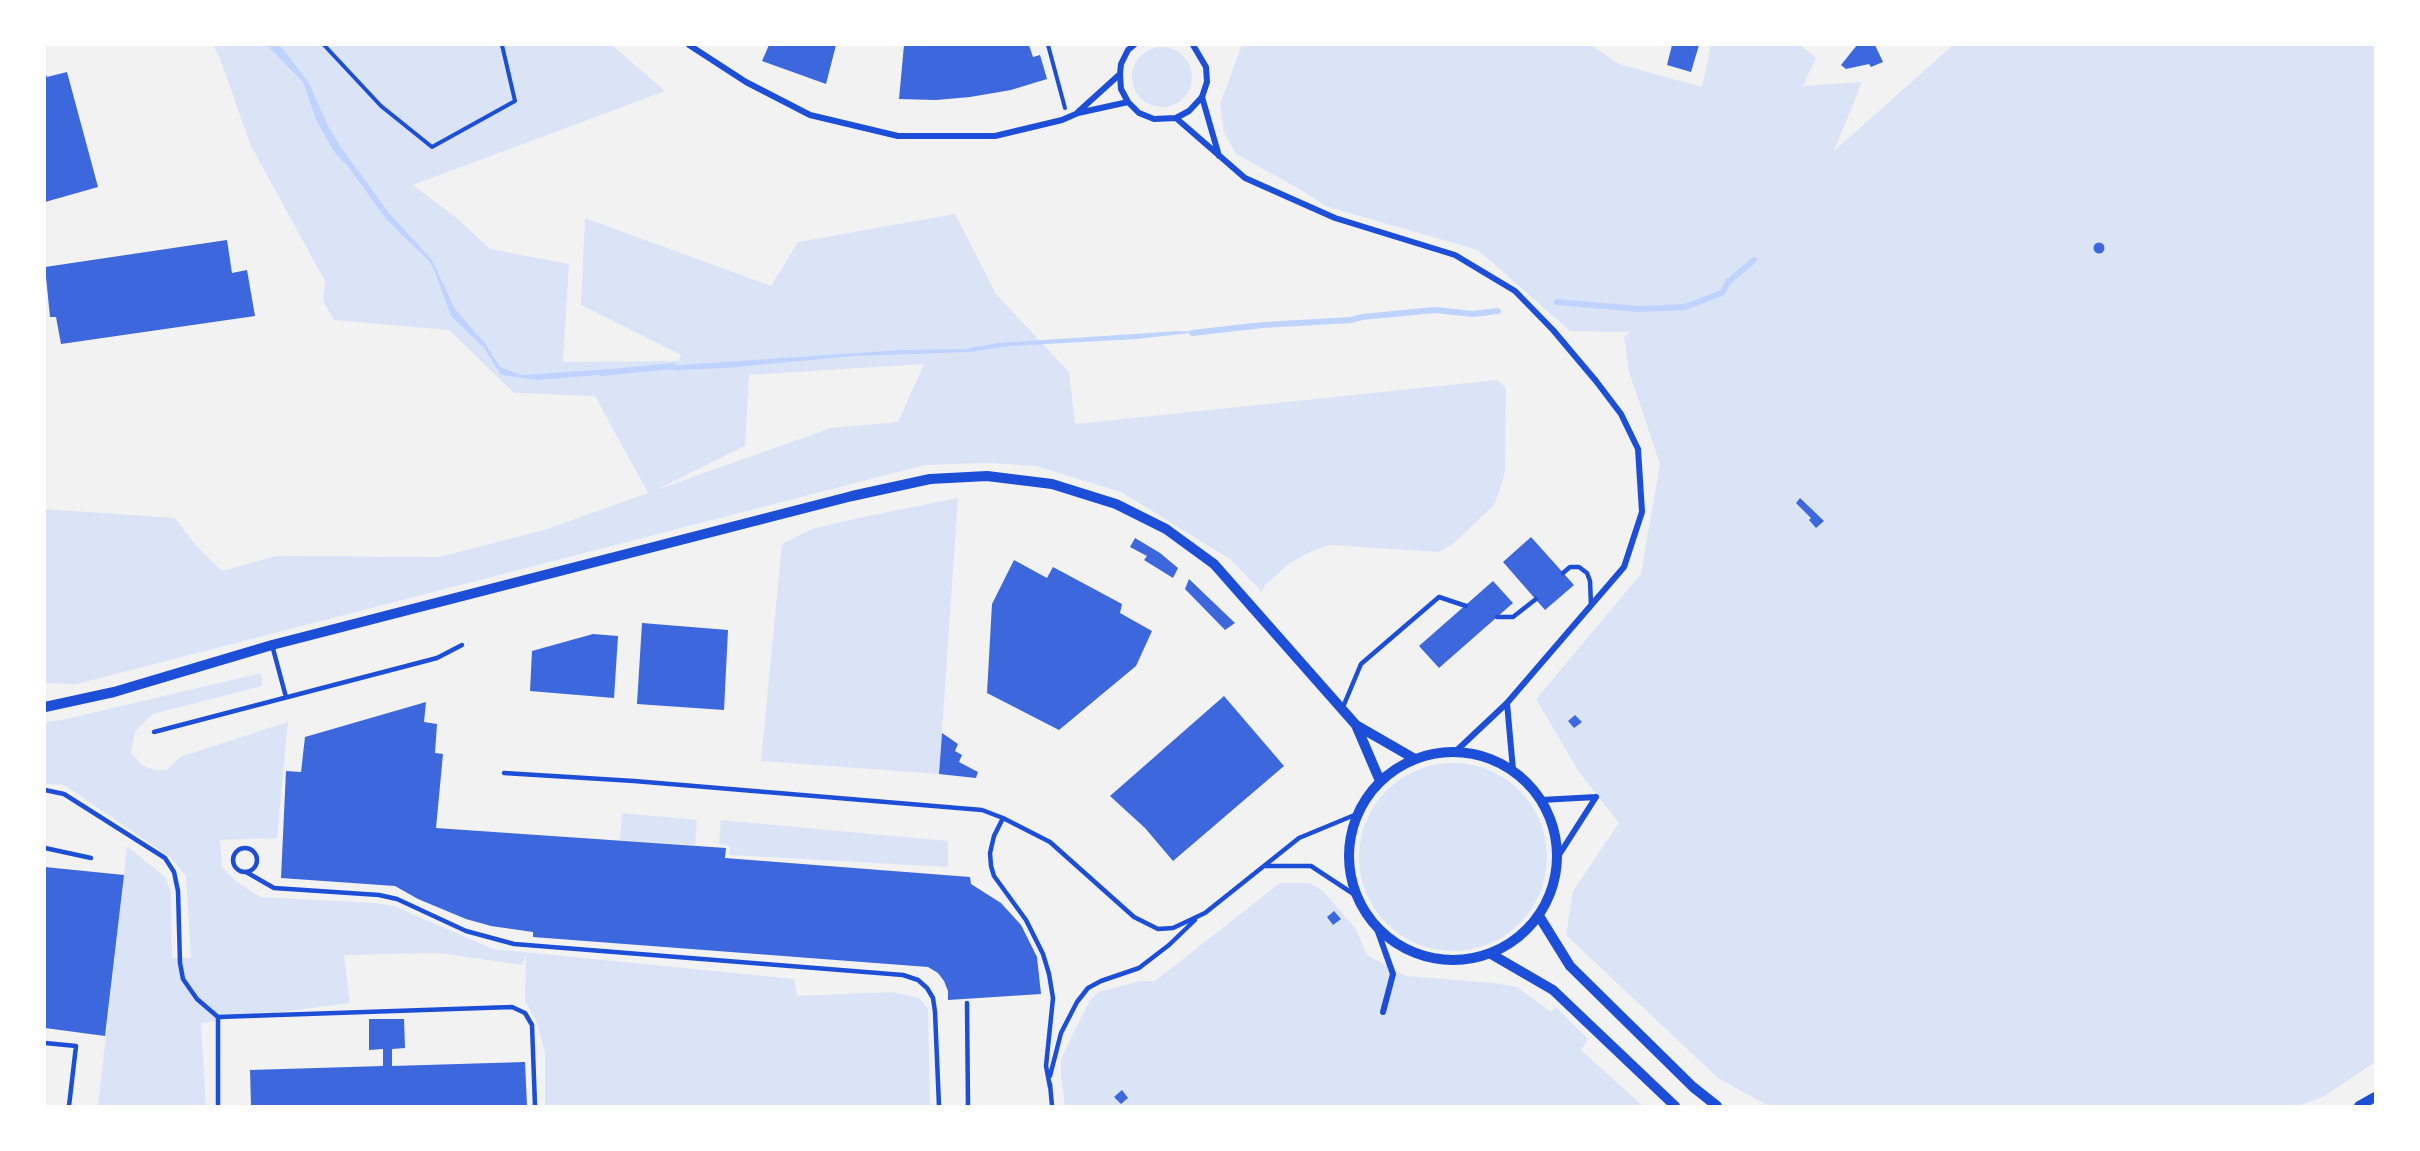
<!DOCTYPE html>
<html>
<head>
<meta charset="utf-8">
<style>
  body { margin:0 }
  #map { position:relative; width:2420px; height:1151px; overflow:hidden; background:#f2f2f2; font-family:Bitter,serif }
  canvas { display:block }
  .frame { position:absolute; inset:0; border:46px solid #fff; pointer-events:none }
</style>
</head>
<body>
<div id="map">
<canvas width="2420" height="1151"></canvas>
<div class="frame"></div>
</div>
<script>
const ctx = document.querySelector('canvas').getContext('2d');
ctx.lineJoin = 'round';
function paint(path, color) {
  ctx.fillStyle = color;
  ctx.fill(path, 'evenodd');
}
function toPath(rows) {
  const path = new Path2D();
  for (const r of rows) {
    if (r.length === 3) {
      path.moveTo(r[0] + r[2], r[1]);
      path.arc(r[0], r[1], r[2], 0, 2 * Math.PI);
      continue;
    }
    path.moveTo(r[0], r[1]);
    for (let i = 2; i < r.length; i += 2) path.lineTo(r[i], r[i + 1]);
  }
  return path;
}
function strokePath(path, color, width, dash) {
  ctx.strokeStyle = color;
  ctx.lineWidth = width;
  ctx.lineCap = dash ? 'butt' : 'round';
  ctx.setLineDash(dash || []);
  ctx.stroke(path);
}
paint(toPath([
  [213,45,612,45,665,91,413,185,459,220,490,249,569,264,563,362,679,361,681,355,581,305,585,218,771,286,798,242,955,214,996,294,1069,372,1075,424,1497,380,1506,388,1505,471,1501,487,1494,505,1453,544,1439,552,1330,545,1312,551,1290,563,1265,585,1262,592,1230,559,1121,492,1036,466,987,463,925,465,77,684,45,683,45,509,175,518,195,544,222,571,276,556,439,557,544,530,648,493,595,396,514,393,449,330,334,320,323,301,325,281,251,146,220,59],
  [924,364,898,422,831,428,656,490,745,446,749,375],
  [1242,45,1591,45,1619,64,1702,87,1711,45,1800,45,1816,58,1803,86,1862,82,1834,151,1953,45,2375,45,2375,1062,2323,1097,2297,1106,1769,1106,1718,1078,1566,935,1573,891,1619,823,1579,772,1536,699,1641,574,1660,464,1629,372,1624,337,1630,332,1570,331,1478,250,1325,206,1303,191,1236,154,1224,132,1220,104],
  [1162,77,30],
  [958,498,939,774,761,761,782,544,812,529,858,518],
  [261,673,262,686,153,714,135,732,131,753,142,765,154,770,167,770,180,757,288,722,277,838,220,840,222,867,237,882,260,897,374,903,394,906,493,949,794,979,797,996,892,992,919,998,928,1009,930,1106,545,1106,545,1053,536,1020,525,1001,526,955,522,965,439,953,344,955,350,1003,201,1023,206,1106,98,1106,127,846,165,877,171,892,172,958,191,958,186,876,170,857,76,793,64,785,45,784,45,722,62,720],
  [1453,857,94],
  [622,813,697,820,695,845,620,840],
  [721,820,948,841,948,867,730,855,730,846,719,844],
  [1280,883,1310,883,1323,891,1356,929,1367,955,1406,976,1494,983,1517,987,1551,1012,1556,1007,1588,1039,1581,1050,1643,1106,1065,1106,1061,1076,1061,1059,1090,1000,1099,992,1140,981,1155,981]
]), '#dbe4f7');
paint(toPath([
  [267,45,278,45,282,48,309,83,327,124,340,146,389,213,432,260,455,309,484,342,500,367,522,375,609,369,609,374,538,380,501,375,484,348,451,316,434,270,429,261,386,219,347,165,335,153,317,122,303,82],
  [1179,331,1199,332,1137,339,1011,346,970,352,855,356,725,368,679,370,665,369,665,366,900,350,964,349,998,343]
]), '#bfd3fe');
strokePath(toPath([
  [1557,302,1638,309,1685,307,1722,293,1728,282,1754,260],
  [1192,333,1263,325,1351,320,1362,317,1435,310,1473,314,1498,311],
  [602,373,672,366]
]), '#bfd3fe', 6);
paint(toPath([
  [769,45,836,45,826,84,762,61],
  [904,45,1029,45,1033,57,1040,55,1047,79,1011,90,970,97,936,100,899,99],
  [1672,45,1699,45,1691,72,1667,65],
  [1857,45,1875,45,1883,62,1871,67,1869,64,1846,69,1841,65],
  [45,72,47,77,67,72,98,187,45,202],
  [227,240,232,273,247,270,255,316,61,344,56,317,50,317,45,267],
  [2099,248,5.5],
  [1800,498,1824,521,1816,528,1809,520,1811,518,1796,503],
  [1531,537,1574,585,1545,610,1503,562],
  [1135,538,1160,553,1178,568,1173,578,1144,560,1147,556,1130,547],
  [1014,560,1047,578,1053,567,1122,604,1120,613,1152,631,1136,666,1059,730,987,693,992,604],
  [1189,579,1235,623,1225,630,1185,589],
  [1493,581,1513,603,1439,668,1419,646],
  [642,623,728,630,724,710,637,704],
  [593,634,618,636,614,698,530,691,532,651],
  [1224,696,1284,766,1173,861,1145,828,1110,796],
  [426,702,424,722,437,724,435,753,443,754,436,828,726,848,725,858,970,877,971,884,1001,903,1021,925,1037,957,1041,994,948,1000,948,991,944,981,938,973,928,967,533,937,533,932,491,926,466,919,418,899,395,886,281,878,286,771,301,772,305,737],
  [1575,715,1582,722,1574,728,1568,721],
  [942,733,958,744,955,751,962,755,959,762,978,772,976,778,939,774],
  [45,867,124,875,105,1036,45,1028],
  [1334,911,1341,919,1333,925,1327,917],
  [369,1019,404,1019,405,1048,392,1049,392,1066,525,1062,527,1106,251,1106,250,1070,383,1066,383,1049,369,1050],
  [1122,1090,1128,1098,1121,1104,1114,1097]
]), '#3d67dc');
strokePath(toPath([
  [324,45,381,106,432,147,515,101,502,45],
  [1048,45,1065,108]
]), '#1d4ed8', 4);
strokePath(toPath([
  [1563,573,1570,567,1579,567,1587,573,1590,581,1591,605],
  [1497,617,1513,617,1536,599],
  [272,645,286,697],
  [1343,707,1361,664,1439,597,1466,606],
  [154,732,437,658,462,645],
  [504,773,634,781,982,810,1003,818,1050,842,1134,917,1158,929,1173,928,1205,913,1299,838,1357,814],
  [45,790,64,794,165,858,174,872,178,891,180,963,183,979,197,999,218,1017,512,1007,525,1013,532,1025,535,1106],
  [1003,818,994,836,990,853,991,866,994,876,1026,920,1043,954,1049,974,1053,998,1046,1066,1050,1087],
  [245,860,12],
  [45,848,91,858],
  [1264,866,1311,866,1355,895],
  [246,872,274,888,379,895,397,899,466,931,514,944,903,975,918,980,927,988,933,998,935,1012,939,1106],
  [967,1003,968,1106],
  [45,1043,76,1046,69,1106],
  [1050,1076,1061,1033,1077,1002,1088,988,1101,981,1139,968,1169,945,1195,920],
  [1050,1084,1052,1106],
  [218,1106,218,1017]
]), '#1d4ed8', 4.5);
strokePath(toPath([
  [689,45,746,82,810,115,898,136,995,136,1062,120,1078,113,1128,102],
  [1134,45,1128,50,1121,64,1120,74,1121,89,1128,102,1139,113,1154,119,1176,118,1189,111,1202,97,1207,82,1206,67,1193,45],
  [1202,97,1219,156],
  [1078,112,1120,74],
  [1176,118,1245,178,1335,218,1455,255,1515,291,1553,330,1596,381,1621,414,1638,449,1642,512,1624,567,1507,703,1455,752],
  [1507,703,1513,770],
  [1541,800,1596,797],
  [1557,858,1596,797],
  [1377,929,1393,974,1383,1012]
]), '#1d4ed8', 6);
strokePath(toPath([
  [45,707,114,692,272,645,852,496,930,479,987,476,1052,484,1116,504,1166,529,1214,564,1356,725,1380,781],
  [1356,725,1415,759],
  [1453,856,104],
  [1539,916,1570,966,1693,1087,1717,1106],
  [1491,954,1553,990,1675,1106],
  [2359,1106,2375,1097]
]), '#1d4ed8', 10);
</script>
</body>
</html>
